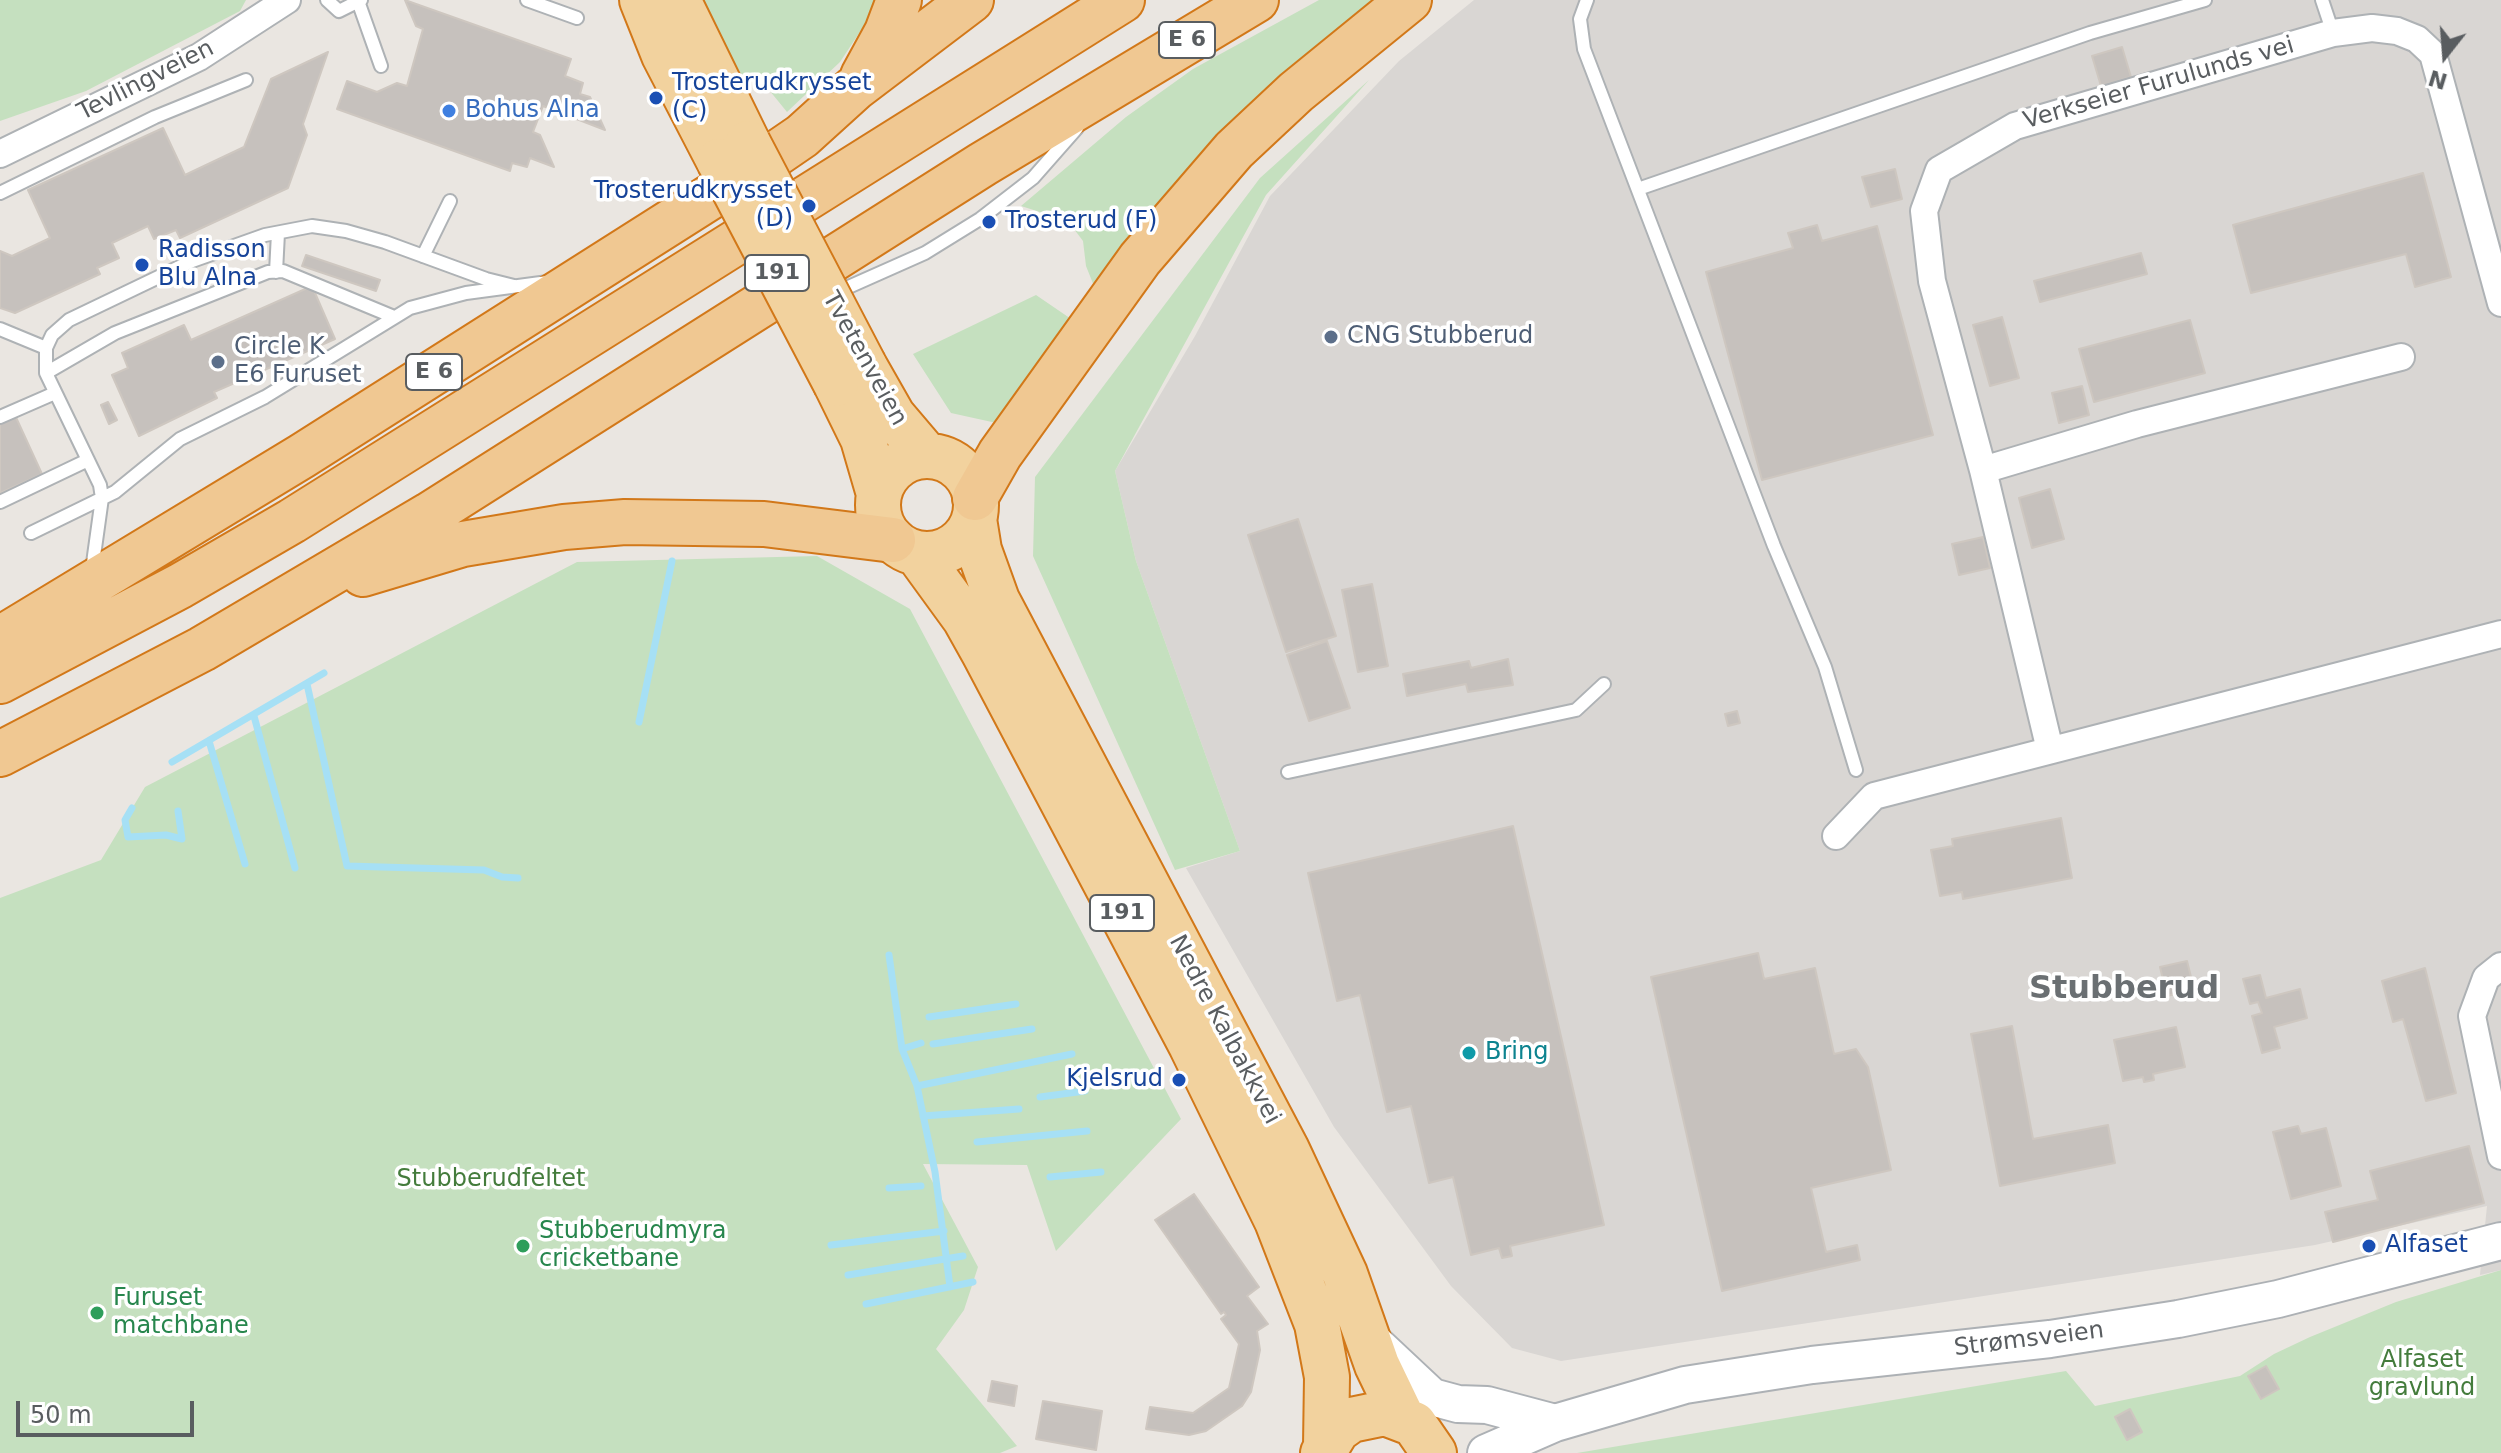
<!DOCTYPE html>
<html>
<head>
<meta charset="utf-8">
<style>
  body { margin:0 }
  #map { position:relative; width:2501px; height:1453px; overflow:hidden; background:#eae6e1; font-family:"DejaVu Sans",sans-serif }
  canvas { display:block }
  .north { position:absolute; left:2405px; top:16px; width:80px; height:80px; -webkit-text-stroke:6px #fff; paint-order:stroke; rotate:197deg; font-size:22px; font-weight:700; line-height:32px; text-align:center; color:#595d60 }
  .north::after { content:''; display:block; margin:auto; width:28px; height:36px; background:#595d60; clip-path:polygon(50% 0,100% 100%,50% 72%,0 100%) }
  .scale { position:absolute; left:16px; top:1401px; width:178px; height:36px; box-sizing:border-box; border:4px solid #595d60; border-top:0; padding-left:10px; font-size:24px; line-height:28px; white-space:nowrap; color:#595d60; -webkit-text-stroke:6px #fff; paint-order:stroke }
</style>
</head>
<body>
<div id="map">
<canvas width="2501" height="1453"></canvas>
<div class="north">N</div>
<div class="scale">50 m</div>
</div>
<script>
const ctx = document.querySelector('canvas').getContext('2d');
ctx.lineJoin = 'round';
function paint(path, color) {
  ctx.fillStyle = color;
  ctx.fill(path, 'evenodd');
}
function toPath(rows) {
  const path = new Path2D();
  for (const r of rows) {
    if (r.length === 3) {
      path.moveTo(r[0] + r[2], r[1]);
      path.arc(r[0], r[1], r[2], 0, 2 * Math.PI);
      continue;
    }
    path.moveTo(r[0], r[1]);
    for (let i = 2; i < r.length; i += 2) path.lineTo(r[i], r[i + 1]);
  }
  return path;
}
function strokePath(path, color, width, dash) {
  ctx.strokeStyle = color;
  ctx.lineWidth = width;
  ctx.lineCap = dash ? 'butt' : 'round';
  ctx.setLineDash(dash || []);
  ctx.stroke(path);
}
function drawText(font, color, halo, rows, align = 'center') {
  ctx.font = font + ' "DejaVu Sans",sans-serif';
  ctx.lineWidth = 7;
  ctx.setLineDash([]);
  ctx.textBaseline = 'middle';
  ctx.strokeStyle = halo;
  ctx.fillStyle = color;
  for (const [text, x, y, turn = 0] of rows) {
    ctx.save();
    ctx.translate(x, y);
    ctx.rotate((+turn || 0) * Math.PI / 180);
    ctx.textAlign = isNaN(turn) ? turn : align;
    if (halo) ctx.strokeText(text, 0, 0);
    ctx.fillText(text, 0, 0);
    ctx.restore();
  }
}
paint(toPath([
  [1474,0,2501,0,2501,1270,2480,1275,2487,1206,2315,1245,1561,1361,1512,1348,1451,1286,1334,1127,1186,868,1240,851,1136,561,1115,471,1195,336,1270,196,1399,61]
]), '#d9d6d3');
paint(toPath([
  [0,0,246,0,240,11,86,91,0,121],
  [703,0,881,0,840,62,787,112,765,85,734,72],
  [1319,0,1403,0,1100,301,1086,266,1083,241,1068,221,1021,206,1126,117,1193,69],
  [1369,80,1266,195,1115,471,1136,561,1240,851,1175,870,1033,556,1035,477,1260,178],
  [1036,295,1077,323,1001,424,951,413,913,354],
  [817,556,910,609,1181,1119,1056,1251,1027,1165,923,1164,978,1267,964,1310,936,1349,1017,1446,1000,1453,0,1453,0,898,101,860,145,787,577,562],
  [2501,1270,2501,1453,1577,1453,2066,1371,2095,1406,2240,1376,2274,1354,2310,1337,2396,1302]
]), '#c5e0bf');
strokePath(toPath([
  [307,684,347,866,484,870,502,877,518,878],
  [254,716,295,868],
  [639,722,672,561],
  [209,741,245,864],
  [172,762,324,673],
  [132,808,125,820,128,837,166,835,182,839,178,811],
  [889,955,902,1049,917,1086,935,1172,950,1287],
  [929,1017,1016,1004],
  [933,1044,1032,1029],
  [902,1049,921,1043],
  [917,1086,1072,1054],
  [1040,1097,1085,1091],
  [923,1116,1019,1109],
  [977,1142,1087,1131],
  [1050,1177,1101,1172],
  [889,1188,921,1186],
  [831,1245,944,1231],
  [848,1275,963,1256],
  [866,1304,973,1282]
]), '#a6e0f5', 7);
const building = toPath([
  [405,0,571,59,565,76,583,83,580,94,590,97,605,130,543,106,533,132,540,135,554,167,530,158,527,167,512,163,510,171,337,109,347,81,377,92,397,83,407,86,423,29,416,26,405,0],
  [2122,47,2131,77,2101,86,2092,56,2122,47],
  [328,52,303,124,307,135,288,188,180,238,176,230,154,239,148,226,112,243,119,258,97,268,100,274,15,313,0,308,0,251,12,256,50,238,28,190,163,128,185,175,244,147,271,79,328,52],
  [1895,169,1902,199,1871,207,1862,177,1895,169],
  [2423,173,2451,277,2415,287,2406,254,2251,293,2233,225,2423,173],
  [1817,225,1822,241,1877,226,1933,435,1762,480,1706,272,1793,248,1788,233,1817,225],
  [2141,253,2147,274,2040,302,2034,281,2141,253],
  [306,255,380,280,376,291,302,266,306,255],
  [312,286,335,339,214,392,217,398,139,436,112,375,128,368,122,353,184,325,191,340,312,286],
  [2002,317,2019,378,1990,386,1973,325,2002,317],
  [2190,320,2205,373,2094,402,2079,349,2190,320],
  [2082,386,2089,415,2059,423,2052,393,2082,386],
  [108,402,117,420,109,424,101,405,108,402],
  [14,413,42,474,0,493,0,419,14,413],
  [2050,489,2064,539,2032,548,2019,498,2050,489],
  [1298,519,1336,636,1286,652,1248,535,1298,519],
  [1983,537,1990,568,1959,575,1952,544,1983,537],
  [1372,584,1388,666,1358,672,1342,590,1372,584],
  [1327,641,1350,708,1309,721,1287,655,1327,641],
  [1508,659,1513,685,1468,692,1466,684,1407,696,1403,674,1469,661,1471,668,1508,659],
  [1737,711,1740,723,1728,726,1725,714,1737,711],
  [2061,818,2072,878,1963,899,1962,892,1940,896,1931,850,1953,846,1952,839,2061,818],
  [1513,826,1604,1225,1510,1246,1512,1256,1502,1258,1499,1248,1471,1255,1453,1177,1429,1183,1411,1106,1387,1112,1360,995,1337,1001,1308,873,1513,826],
  [1758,953,1764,979,1815,968,1834,1054,1856,1049,1868,1067,1891,1170,1811,1188,1826,1252,1857,1245,1860,1260,1722,1291,1651,977,1758,953],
  [2187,961,2194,989,2167,996,2160,967,2187,961],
  [2425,968,2456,1093,2426,1101,2403,1019,2393,1022,2382,981,2425,968],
  [2260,975,2266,998,2300,989,2307,1018,2274,1027,2280,1048,2262,1053,2252,1016,2262,1013,2258,1002,2250,1004,2243,979,2260,975],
  [2012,1026,2033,1139,2108,1125,2115,1163,2000,1186,1971,1034,2012,1026],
  [2176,1027,2185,1067,2153,1074,2154,1080,2144,1082,2143,1077,2123,1081,2114,1040,2176,1027],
  [2298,1126,2301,1134,2326,1128,2341,1186,2291,1199,2273,1132,2298,1126],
  [2469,1146,2484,1203,2333,1242,2325,1212,2378,1200,2370,1171,2469,1146],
  [1194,1194,1259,1287,1247,1296,1268,1324,1257,1331,1260,1350,1251,1392,1242,1406,1206,1431,1189,1435,1146,1429,1150,1407,1193,1413,1229,1388,1239,1344,1221,1319,1226,1315,1224,1312,1221,1314,1155,1220,1194,1194],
  [2266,1366,2279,1389,2261,1399,2248,1376,2266,1366],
  [992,1381,1017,1386,1014,1406,988,1401,992,1381],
  [1043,1401,1102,1411,1096,1450,1036,1439,1043,1401],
  [2130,1409,2142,1432,2127,1440,2115,1417,2130,1409]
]);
paint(building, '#c6c1bd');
strokePath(building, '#cec7c0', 2);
const service = toPath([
  [327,0,339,11,361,0],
  [527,0,577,18],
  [1587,0,1580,19,1584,49,1774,546,1825,667,1856,770],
  [2322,0,2333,33],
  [358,1,381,66],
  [1638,189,2090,33,2205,0],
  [0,193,155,117,246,80],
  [423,256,450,201],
  [276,272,278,233],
  [835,293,925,253,980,219,1033,178,1077,128],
  [0,329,46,348],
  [46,373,115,333,268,272,283,271,394,317],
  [0,417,55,393],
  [0,502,88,460],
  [31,533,115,492,180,439,265,397,410,308,466,293,548,282],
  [92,570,102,498,100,485,46,373,46,348,52,335,69,320,192,261,265,235,312,226,346,231,385,242,486,279,514,286],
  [1288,772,1576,710,1604,684]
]);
const minor = toPath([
  [0,154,199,57,287,0],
  [1983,470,2137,424,2401,357],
  [2050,750,1983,470,1932,281,1924,211,1939,170,2015,126,2333,33,2372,28,2397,31,2417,39,2433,54,2501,303],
  [1836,836,1874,796,2501,634],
  [2501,966,2486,978,2472,1016,2501,1156]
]);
const secondary = toPath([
  [1368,1337,1432,1397,1458,1404,1487,1405,1555,1423],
  [1486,1453,1555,1423,1685,1385,1812,1365,2050,1339,2178,1319,2278,1299,2501,1241]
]);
const trunk = toPath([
  [642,0,664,55,719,161],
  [678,0,748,143],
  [864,365,893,416,927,456],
  [836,384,863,439,879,494],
  [927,505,49],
  [974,519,979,550,997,600,1287,1150,1345,1274,1377,1365,1402,1417],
  [917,553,965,619,984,653,1191,1045,1277,1221,1317,1324,1327,1377,1326,1445],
  [1323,1453,1337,1430,1351,1420,1385,1413,1414,1424,1434,1453]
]);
const motorway = toPath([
  [863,76,887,32,899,0],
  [975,498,1000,454,1140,259,1234,150,1296,92,1409,0],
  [363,574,463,544,564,527,625,522,764,524,893,540],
  [0,639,302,456,748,173,802,136,855,88,971,0],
  [0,681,180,586,292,521,1122,0],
  [0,754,202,649,429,515,983,164,1256,0]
]);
strokePath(service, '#aeb2b5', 16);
strokePath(minor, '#aeb2b5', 30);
strokePath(secondary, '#adb1b5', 40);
strokePath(trunk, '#d27819', 48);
strokePath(motorway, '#d27819', 48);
strokePath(service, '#fff', 12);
strokePath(minor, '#fff', 26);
strokePath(secondary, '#fff', 36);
strokePath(trunk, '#f2d29e', 44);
strokePath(motorway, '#f0c892', 44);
const trunkBridge = toPath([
  [748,143,864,365],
  [719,161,836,384]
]);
strokePath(trunkBridge, '#d27819', 48, []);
strokePath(trunkBridge, '#f2d29e', 44);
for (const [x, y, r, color] of [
  [656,98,8,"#1a4fb4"],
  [449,111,8,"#3f7fe0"],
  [809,206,8,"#1a4fb4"],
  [989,222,8,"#1a4fb4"],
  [142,265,8,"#1a4fb4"],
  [1331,337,8,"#5c6f8a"],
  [218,362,8,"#5c6f8a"],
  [1469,1053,8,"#0f9aa8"],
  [1179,1080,8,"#1a4fb4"],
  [523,1246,8,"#2e9e5b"],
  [2369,1246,8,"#1a4fb4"],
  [97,1313,8,"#2e9e5b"]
]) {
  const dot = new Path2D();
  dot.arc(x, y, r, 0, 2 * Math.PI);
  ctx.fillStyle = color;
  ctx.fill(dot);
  strokePath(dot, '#fff', 3);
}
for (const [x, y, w] of [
  [1187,40,56],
  [777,273,64],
  [434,372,56],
  [1122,913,64]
]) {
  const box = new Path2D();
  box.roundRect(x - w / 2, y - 18, w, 36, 6);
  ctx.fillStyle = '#fff';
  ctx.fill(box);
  strokePath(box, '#595d60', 2);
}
drawText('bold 22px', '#595d60', null, [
  ["E 6",1187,40],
  ["191",777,273],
  ["E 6",434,372],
  ["191",1122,913]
]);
drawText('24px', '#595d60', '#fff', [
  ["Tevlingveien",146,81,-27],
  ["Verkseier Furulunds vei",2159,84,-16],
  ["Tvetenveien",864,359,61],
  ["Nedre Kalbakkvei",1224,1030,62],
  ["Strømsveien",2029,1340,-7]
]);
drawText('24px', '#164399', '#fff', [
  ["Trosterudkrysset",672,84],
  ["(C)",672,112],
  ["Trosterudkrysset",793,192,"right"],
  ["(D)",793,220,"right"],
  ["Trosterud (F)",1005,222],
  ["Radisson",158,251],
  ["Blu Alna",158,279],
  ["Kjelsrud",1163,1080,"right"],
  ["Alfaset",2385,1246]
], 'left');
drawText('24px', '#366cbe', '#fff', [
  ["Bohus Alna",465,111]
], 'left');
drawText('24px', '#4e5e75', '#fff', [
  ["CNG Stubberud",1347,337],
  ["Circle K",234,348],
  ["E6 Furuset",234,376]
], 'left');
drawText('24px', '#0d838f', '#fff', [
  ["Bring",1485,1053]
], 'left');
drawText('24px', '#447c3c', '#fff', [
  ["Stubberudfeltet",491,1180],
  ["Alfaset",2422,1361],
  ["gravlund",2422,1389]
]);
drawText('24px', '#27864d', '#fff', [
  ["Stubberudmyra",539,1232],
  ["cricketbane",539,1260],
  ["Furuset",113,1299],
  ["matchbane",113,1327]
], 'left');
drawText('bold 32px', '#6a6f72', '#fff', [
  ["Stubberud",2124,990]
]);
</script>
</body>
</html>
